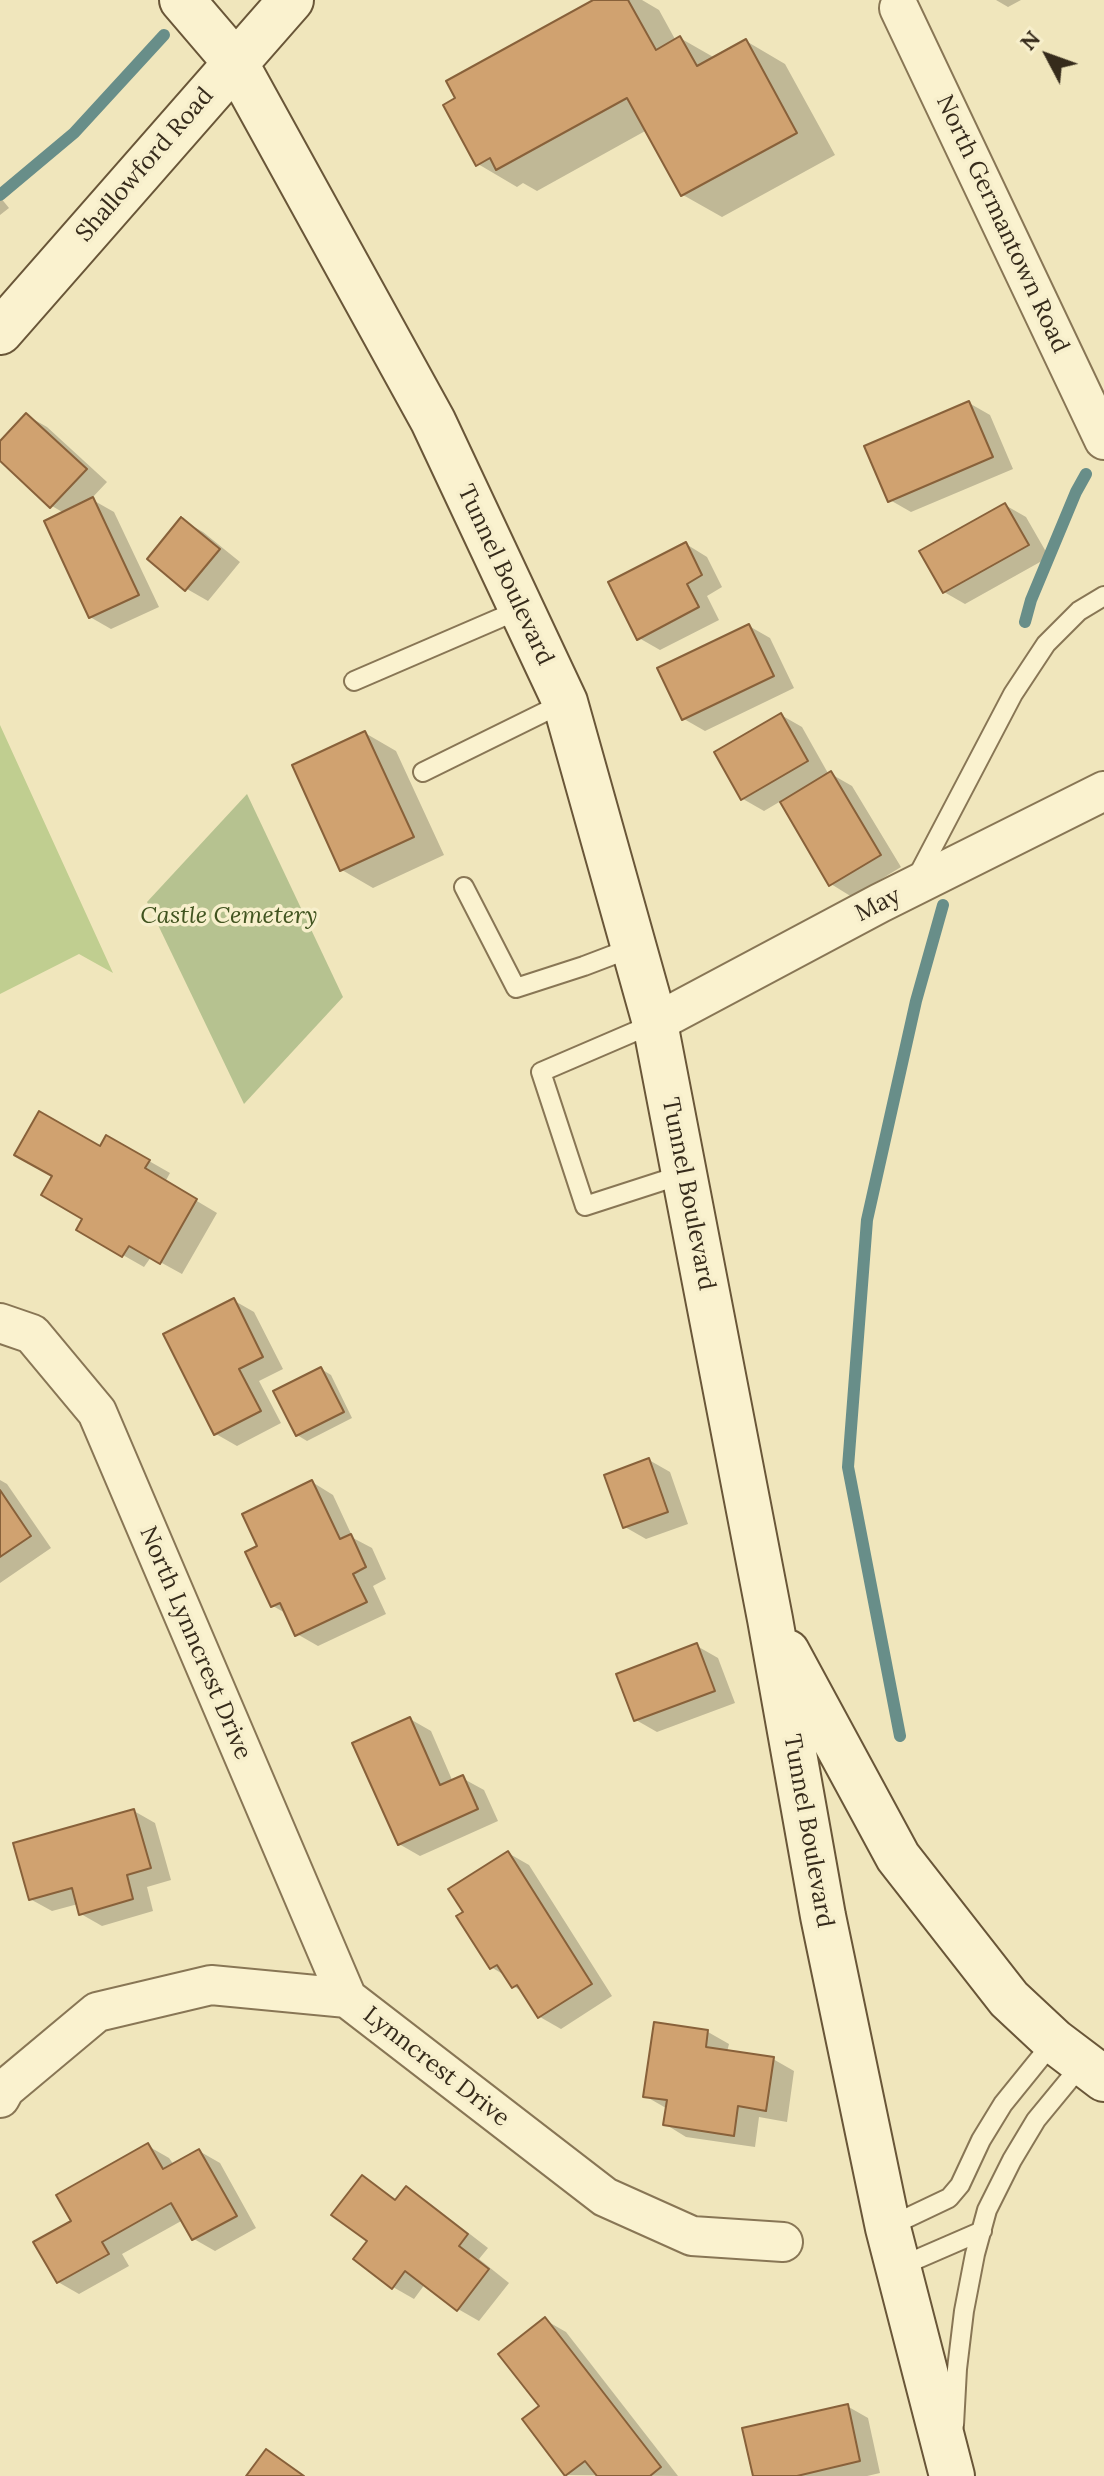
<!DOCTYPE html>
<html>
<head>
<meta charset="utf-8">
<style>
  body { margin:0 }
  #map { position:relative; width:1104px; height:2476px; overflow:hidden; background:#f0e6bc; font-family:Lora,serif }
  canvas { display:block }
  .north { position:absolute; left:1008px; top:16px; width:80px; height:80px; -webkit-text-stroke:6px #f7efcc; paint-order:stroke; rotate:311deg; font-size:22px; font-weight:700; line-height:32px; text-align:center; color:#362b1b }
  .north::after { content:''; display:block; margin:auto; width:28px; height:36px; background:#362b1b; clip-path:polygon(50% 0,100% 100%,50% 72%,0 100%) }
</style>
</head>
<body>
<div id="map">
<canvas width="1104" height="2476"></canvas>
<div class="north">N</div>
</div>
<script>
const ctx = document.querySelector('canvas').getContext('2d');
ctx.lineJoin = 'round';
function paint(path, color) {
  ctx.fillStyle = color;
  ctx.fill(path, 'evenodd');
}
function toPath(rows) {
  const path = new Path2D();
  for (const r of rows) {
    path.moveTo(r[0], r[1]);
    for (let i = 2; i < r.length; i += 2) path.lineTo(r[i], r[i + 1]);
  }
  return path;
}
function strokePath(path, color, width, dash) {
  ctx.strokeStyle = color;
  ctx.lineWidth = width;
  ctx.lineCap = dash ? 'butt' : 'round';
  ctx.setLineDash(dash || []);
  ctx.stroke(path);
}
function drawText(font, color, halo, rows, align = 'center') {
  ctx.font = font + ' Lora,serif';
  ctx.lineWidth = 7;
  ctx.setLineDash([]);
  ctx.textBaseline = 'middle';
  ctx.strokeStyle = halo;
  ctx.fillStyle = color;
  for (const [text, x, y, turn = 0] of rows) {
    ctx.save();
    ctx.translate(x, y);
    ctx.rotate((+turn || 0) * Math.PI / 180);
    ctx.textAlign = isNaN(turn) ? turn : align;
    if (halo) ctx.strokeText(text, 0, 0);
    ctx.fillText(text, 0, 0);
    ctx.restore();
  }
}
paint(toPath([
  [0,725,113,973,79,954,0,994]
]), '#c0ce90');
paint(toPath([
  [247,794,343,997,244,1104,147,902]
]), '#b6c290');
paint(toPath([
  [597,0,642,0,659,10,676,41,680,38,715,58,746,41,785,64,835,155,722,217,683,195,647,130,537,191,523,183,517,187,478,164],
  [996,0,1021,0,1008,7],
  [0,197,9,208,0,215],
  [969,403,990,415,1013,469,911,512,890,500],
  [26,415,47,427,107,482,91,499,114,512,159,607,111,629,90,617,64,513,52,506,0,458,0,444],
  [1005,505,1026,517,1049,557,965,604,944,592],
  [182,520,203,532,240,562,208,601,187,589,149,559],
  [686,544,707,557,722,587,707,596,719,620,660,650,639,638],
  [749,626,770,638,794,688,705,731,684,719],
  [781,715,802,727,829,775,831,774,852,786,901,867,852,897,831,884,781,801,764,811,743,799],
  [365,733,396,751,444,855,373,888,342,870],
  [107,1137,170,1173,165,1182,217,1213,182,1274,151,1257,144,1267,79,1230,85,1218,101,1149],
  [233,1300,254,1312,283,1369,259,1381,281,1423,237,1446,216,1434],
  [321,1369,331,1375,352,1418,307,1441,297,1435],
  [649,1460,670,1472,688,1524,646,1539,625,1527],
  [0,1480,7,1484,51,1548,0,1583],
  [312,1482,333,1495,353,1538,372,1548,386,1579,373,1586,386,1614,318,1646,297,1634,287,1614,273,1606,259,1547],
  [697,1646,718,1658,735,1703,657,1732,636,1720],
  [410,1719,431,1731,453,1782,462,1778,484,1790,498,1821,420,1856,399,1844],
  [134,1811,155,1823,171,1880,147,1887,153,1911,102,1926,81,1914,78,1904,52,1911,30,1899],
  [508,1853,529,1865,612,1996,561,2029,540,2017,525,1993,513,1986,506,1976,491,1967,465,1912],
  [708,2032,729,2044,727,2052,773,2059,794,2071,787,2122,759,2117,755,2147,686,2137,665,2124,666,2108,645,2096],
  [148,2146,169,2158,174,2165,199,2151,220,2163,256,2228,215,2251,194,2239,183,2220,122,2254,129,2266,79,2294,58,2282,73,2222],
  [363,2178,397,2200,406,2189,427,2201,488,2248,479,2259,509,2283,479,2321,458,2309,425,2284,414,2299,393,2287,370,2240],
  [545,2320,566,2332,678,2476,567,2475,525,2420,542,2407],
  [847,2406,868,2418,880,2473,867,2476,755,2476]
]), '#0003');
strokePath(toPath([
  [0,195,74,133,164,35],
  [1025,622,1031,600,1076,492,1086,474],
  [900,1736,848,1467,867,1220,916,1001,943,905]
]), '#688e89', 12);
const building = toPath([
  [593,0,628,0,656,50,680,36,697,66,746,39,797,133,681,196,627,98,496,170,490,158,476,166,443,105,455,98,446,81,593,0],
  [969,401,993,457,888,502,864,446,969,401],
  [26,413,87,469,50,508,0,461,0,441,26,413],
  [93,497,139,595,89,618,44,521,93,497],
  [1005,503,1029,545,943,593,919,551,1005,503],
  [181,517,220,549,185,591,147,559,181,517],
  [686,542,702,575,687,584,699,607,637,640,608,582,686,542],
  [749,624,774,676,682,720,657,668,749,624],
  [781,713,808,761,741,800,714,752,781,713],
  [365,731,414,837,340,871,292,765,365,731],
  [831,771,881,855,829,886,780,802,831,771],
  [39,1111,100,1146,106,1135,150,1160,145,1168,197,1199,160,1264,129,1246,122,1257,76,1230,82,1219,41,1195,52,1176,14,1155,39,1111],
  [234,1298,263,1357,239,1369,261,1411,214,1435,163,1334,234,1298],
  [321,1367,344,1412,296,1436,273,1391,321,1367],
  [649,1458,668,1512,623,1528,604,1475,649,1458],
  [312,1480,340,1539,351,1534,366,1567,353,1574,367,1602,295,1636,280,1603,271,1607,245,1552,257,1546,242,1514,312,1480],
  [0,1490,31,1536,0,1557,0,1490],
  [697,1643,715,1691,634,1721,616,1674,697,1643],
  [410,1717,440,1785,463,1775,478,1809,398,1845,352,1743,410,1717],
  [134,1809,151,1868,127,1875,133,1899,79,1915,72,1888,29,1900,13,1843,134,1809],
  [508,1851,592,1984,538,2018,517,1985,512,1988,497,1965,490,1969,456,1916,463,1912,448,1889,508,1851],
  [654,2022,708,2030,706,2047,774,2057,766,2111,738,2106,734,2136,663,2125,667,2100,643,2097,654,2022],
  [148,2143,163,2169,199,2149,237,2216,192,2240,171,2203,102,2242,109,2254,57,2283,33,2242,71,2221,56,2195,148,2143],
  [362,2175,395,2200,406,2186,468,2234,459,2246,489,2269,457,2311,405,2271,392,2289,353,2259,367,2241,331,2215,362,2175],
  [545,2317,661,2467,650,2476,597,2476,585,2461,565,2476,522,2419,539,2406,498,2354,545,2317],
  [848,2404,860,2461,797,2476,753,2476,742,2428,848,2404],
  [266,2449,304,2476,246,2476,266,2449]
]);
paint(building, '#d0a270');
strokePath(building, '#88613a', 2);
const lane = toPath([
  [354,681,521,609],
  [423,772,565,702],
  [916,879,1013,694,1046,644,1079,611,1104,596],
  [464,887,516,988,584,966,634,947],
  [655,1023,541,1072,585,1206,684,1174],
  [888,2227,949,2198,960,2185,981,2140,1003,2104,1054,2041],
  [899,2267,982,2231],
  [954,2425,957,2369,964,2311,975,2254,987,2210,1012,2160,1036,2120,1083,2063]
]);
const street = toPath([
  [899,8,1104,440],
  [655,1023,880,903,1104,791],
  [0,1323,32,1334,97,1412,347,1998],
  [0,2098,5,2089,97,2012,211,1985,347,1998,605,2197,692,2236,783,2242]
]);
const secondary = toPath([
  [182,0,235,62,433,421,565,702,655,1023,770,1619,823,1916,888,2228,952,2476],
  [0,332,291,0],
  [787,1652,898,1857,1009,1999,1054,2041,1104,2079]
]);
strokePath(lane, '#887655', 22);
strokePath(street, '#887655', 42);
strokePath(secondary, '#695638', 48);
strokePath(lane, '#faf2cf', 18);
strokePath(street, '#faf2cf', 38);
strokePath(secondary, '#faf2cf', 44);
drawText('24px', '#362b1b', '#f7efcc', [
  ["Shallowford Road",145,165,-49],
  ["North Germantown Road",1002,224,65],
  ["Tunnel Boulevard",505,575,65],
  ["May",878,905,-27],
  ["Tunnel Boulevard",688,1194,79],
  ["North Lynncrest Drive",195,1643,67],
  ["Tunnel Boulevard",808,1831,80],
  ["Lynncrest Drive",436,2067,38]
]);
drawText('italic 24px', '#415420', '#f7efcc', [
  ["Castle Cemetery",229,916]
]);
</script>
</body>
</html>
